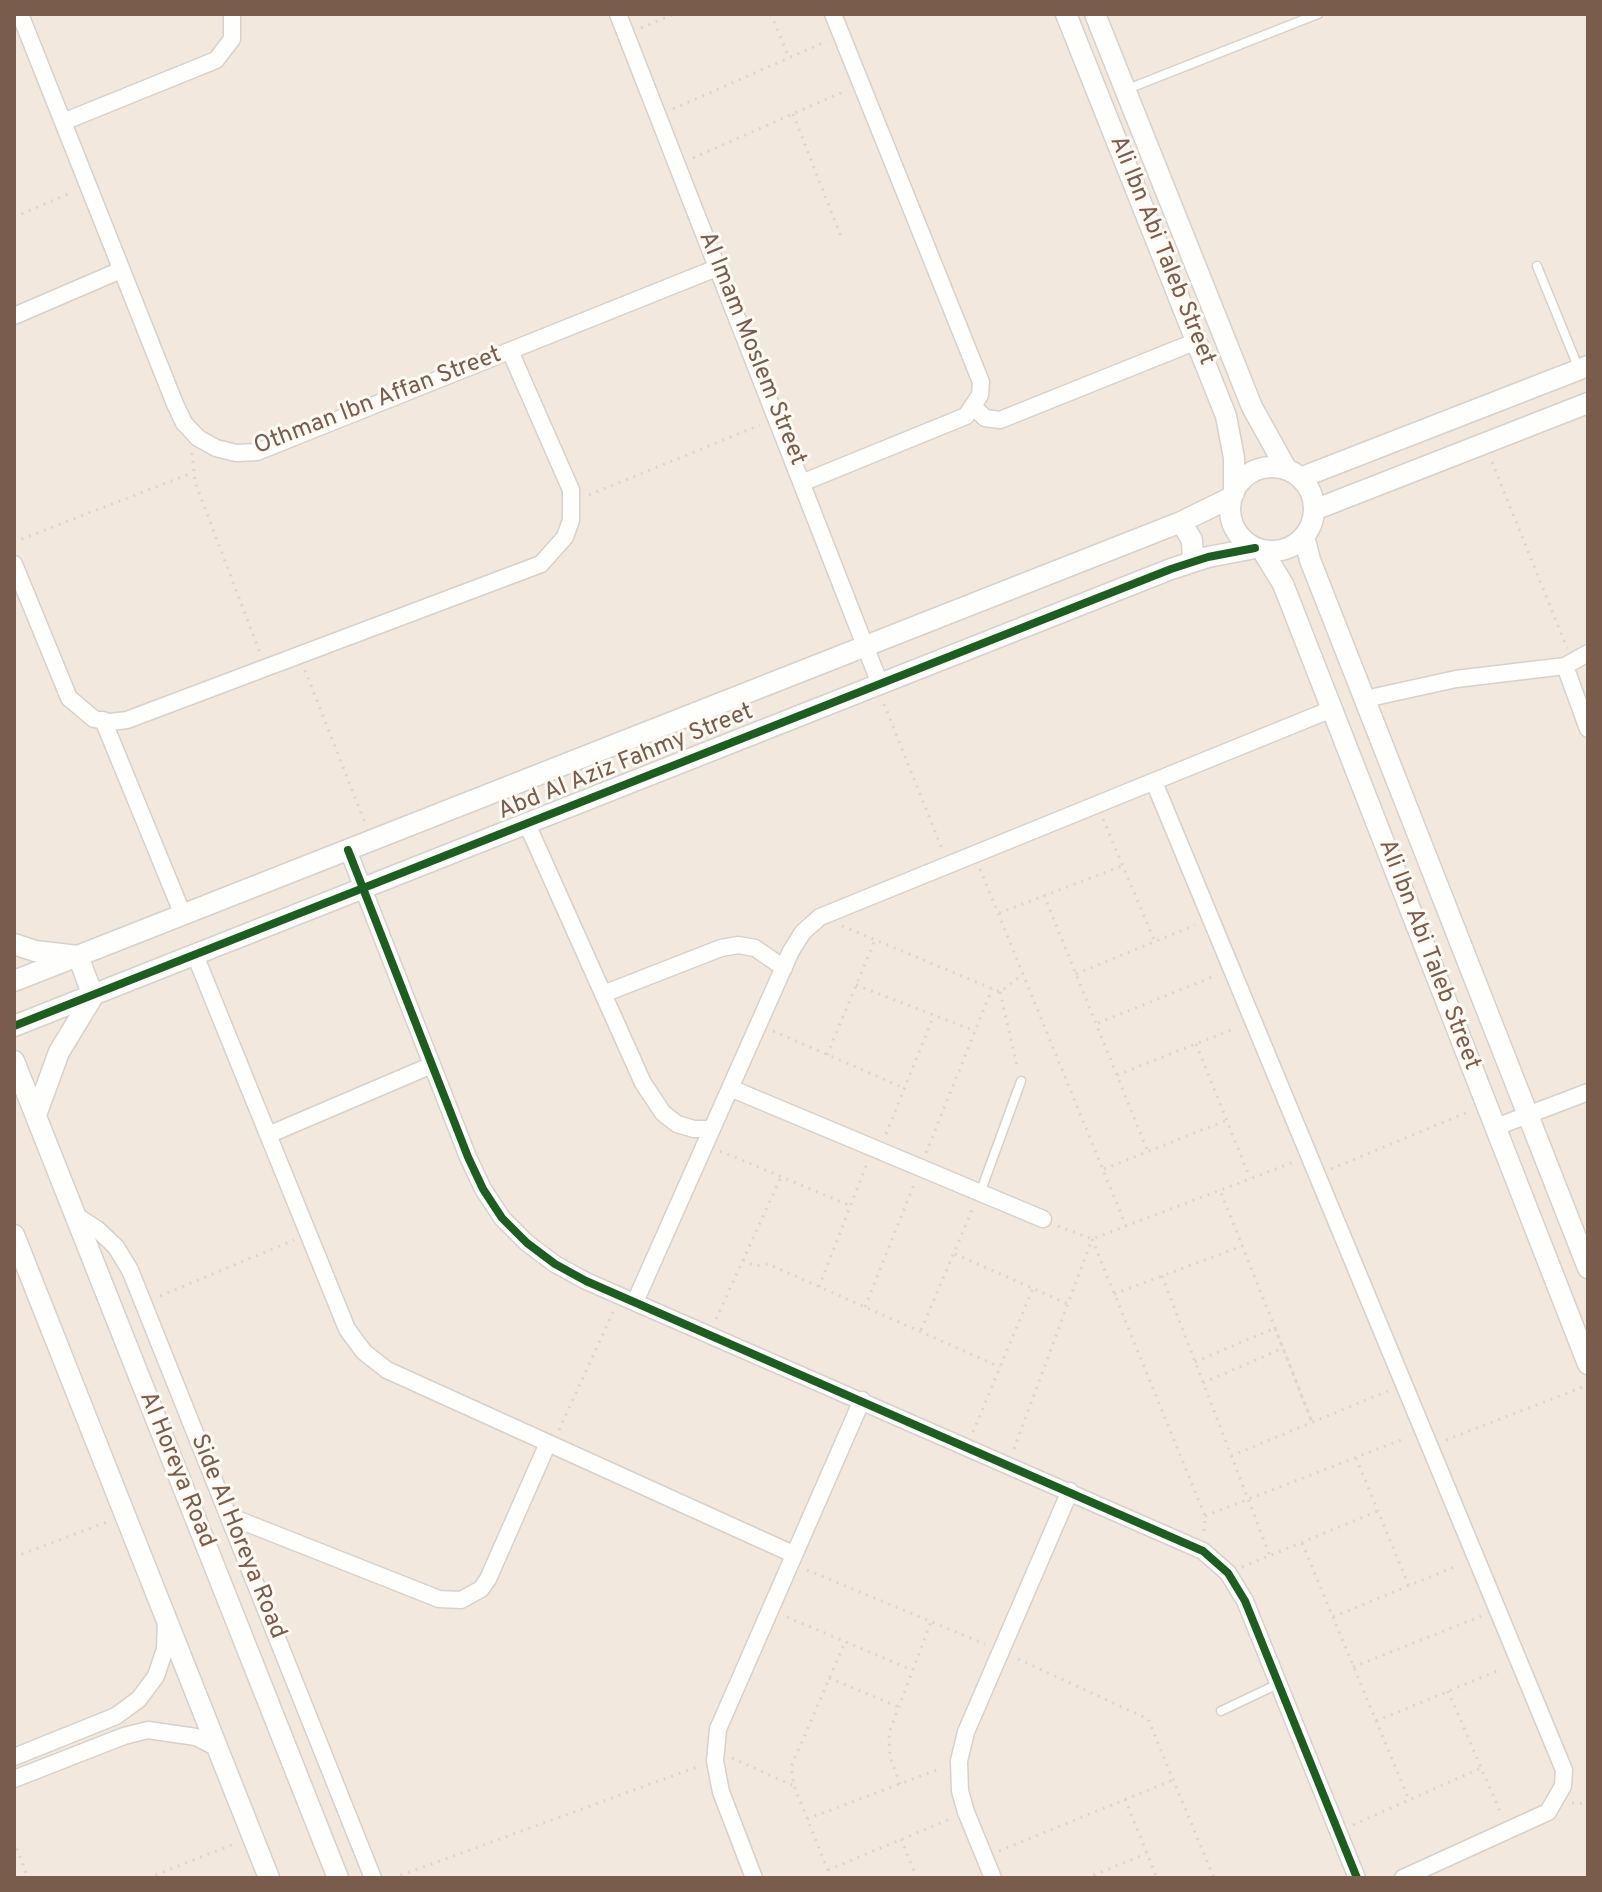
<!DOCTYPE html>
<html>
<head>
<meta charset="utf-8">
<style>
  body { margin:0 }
  #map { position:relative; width:1602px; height:1892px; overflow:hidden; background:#f9f5f0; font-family:Overpass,sans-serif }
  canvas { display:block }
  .frame { position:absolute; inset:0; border:16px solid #7a5c4d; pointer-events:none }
</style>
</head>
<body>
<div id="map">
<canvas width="1602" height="1892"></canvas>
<div class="frame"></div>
</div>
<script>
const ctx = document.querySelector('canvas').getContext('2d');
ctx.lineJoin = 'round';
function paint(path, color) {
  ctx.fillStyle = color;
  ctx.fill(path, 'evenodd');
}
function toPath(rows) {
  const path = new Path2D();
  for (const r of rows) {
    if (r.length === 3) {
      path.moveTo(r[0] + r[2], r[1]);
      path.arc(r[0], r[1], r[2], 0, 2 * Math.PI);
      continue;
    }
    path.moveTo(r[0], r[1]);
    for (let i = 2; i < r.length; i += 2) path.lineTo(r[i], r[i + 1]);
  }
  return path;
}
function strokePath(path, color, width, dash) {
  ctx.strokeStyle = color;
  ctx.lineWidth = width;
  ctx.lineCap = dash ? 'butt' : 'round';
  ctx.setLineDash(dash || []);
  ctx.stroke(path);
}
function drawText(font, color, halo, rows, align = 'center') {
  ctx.font = font + ' Overpass,sans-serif';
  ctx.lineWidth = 6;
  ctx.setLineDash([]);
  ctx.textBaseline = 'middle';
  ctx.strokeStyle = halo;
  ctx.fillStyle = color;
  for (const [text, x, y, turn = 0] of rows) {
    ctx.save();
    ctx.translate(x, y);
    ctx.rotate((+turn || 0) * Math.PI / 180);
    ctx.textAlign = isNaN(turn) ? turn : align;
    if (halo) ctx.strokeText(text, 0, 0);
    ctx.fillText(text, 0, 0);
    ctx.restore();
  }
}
paint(toPath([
  [14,14,1588,14,1588,1878,14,1878]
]), '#f2e8de');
const service = toPath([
  [1125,90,1318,14],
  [1537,266,1579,369],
  [980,1193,1021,1081],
  [1221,1711,1278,1684]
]);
const minor = toPath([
  [20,14,175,404,184,423,198,438,216,448,236,453,257,452,719,267],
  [618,14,880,684],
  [63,122,216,60,232,39,232,14],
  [14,316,121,270],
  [974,407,985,418,1000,420,1197,341],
  [804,482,966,416,980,395,981,382,833,14],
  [14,564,69,698,94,719,110,722,127,720,541,564,565,537,571,520,571,490,510,351],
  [1565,666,1588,729],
  [1365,699,1456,679,1565,666,1588,653],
  [103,720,183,915],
  [1154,782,1564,1770,1563,1786,1548,1812,1403,1878],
  [527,824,643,1083,663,1113,677,1124,694,1129,712,1129],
  [348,850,468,1157,483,1189,502,1218,527,1243,555,1264,586,1281,1203,1551,1228,1573,1245,1601,1357,1878],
  [195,955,347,1329,364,1352,387,1370,793,1554],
  [603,994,721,948,738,945,755,948,784,968],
  [730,1088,1043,1219],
  [1496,1127,1588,1092],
  [268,1135,432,1065],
  [75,1215,97,1229,116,1247,130,1270,373,1878],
  [635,1302,791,951,803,932,820,917,1332,709],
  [229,1516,439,1599,461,1600,481,1589,488,1579,548,1443],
  [14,1757,116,1716,139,1699,156,1676,165,1649,166,1622],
  [14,1779,124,1736,148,1730,196,1737,217,1748],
  [754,1878,721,1792,715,1761,718,1729,862,1400],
  [993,1878,966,1812,960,1791,959,1761,966,1732,1070,1491]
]);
const tertiary = toPath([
  [1066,14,1226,416,1234,458,1234,493],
  [1095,14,1252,407,1287,470],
  [1272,509,42],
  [1300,478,1588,366],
  [1314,510,1588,403],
  [1181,522,1192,540,1193,561],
  [1304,536,1310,560,1588,1268],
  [1262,550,1283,584,1588,1364],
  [14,944,35,951,78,956,93,996,59,1052,36,1115],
  [14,981,1181,522,1232,497],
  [14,1026,1171,569,1208,557,1255,548],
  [14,1061,338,1878],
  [14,1235,269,1878]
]);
strokePath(service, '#d7d1cb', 11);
strokePath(minor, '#d7d1cb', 19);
strokePath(tertiary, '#d7d1cb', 23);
strokePath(toPath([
  [771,14,789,58],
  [641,28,674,14],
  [673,109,827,41],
  [793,114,842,239],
  [693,158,847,90],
  [14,217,73,192],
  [192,453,195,482,260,653],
  [1492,462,1567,648],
  [589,495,760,425],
  [14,542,192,473],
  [305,670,365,823],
  [884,704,942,849],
  [1103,819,1155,942],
  [980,869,1126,1226],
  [1044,895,1148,1152],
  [999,913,1122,866],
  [842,926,1000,992,1023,974],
  [1076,974,1195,925],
  [856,985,975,1031],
  [1000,992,1018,1070],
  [1098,1023,1217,975],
  [773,1031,904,1088],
  [1196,1044,1250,1178],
  [827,1055,875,940],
  [1117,1075,1236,1028],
  [886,1134,934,1015],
  [720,1151,851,1206],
  [926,1153,992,989],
  [1104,1169,1227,1120],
  [1331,1169,1468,1112],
  [1058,1226,1092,1239,1294,1162],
  [1092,1239,1205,1516,1204,1533],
  [955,1254,1068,1304],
  [743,1260,755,1266,768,1264,1000,1367],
  [1162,1276,1270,1556],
  [819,1287,867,1163],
  [1114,1294,1242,1246],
  [160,1296,294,1240],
  [865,1307,915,1182],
  [716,1319,781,1177],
  [921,1330,973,1208],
  [1195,1362,1275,1328,1312,1422,1283,1348,1275,1328,1220,1190],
  [1203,1383,1283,1348],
  [559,1430,614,1310],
  [973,1432,1033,1288],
  [1446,1440,1588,1385],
  [1014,1449,1092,1239],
  [1231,1456,1390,1390],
  [1356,1458,1409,1586],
  [1205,1516,1406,1438],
  [1302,1543,1409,1800],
  [14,1557,107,1522],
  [1242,1567,1378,1511],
  [807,1570,985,1644],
  [787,1617,912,1670],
  [1333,1617,1459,1565],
  [1018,1659,1148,1719,1214,1878],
  [1353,1667,1484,1615],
  [829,1678,899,1707],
  [1448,1691,1502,1816],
  [1376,1721,1502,1669],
  [732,1758,794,1786],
  [900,1784,890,1757,889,1733,931,1622],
  [1125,1799,1157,1878],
  [1572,1803,1588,1804],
  [807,1819,942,1768],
  [1353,1825,1481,1768],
  [901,1839,917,1878],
  [14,1841,28,1878],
  [999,1851,1173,1780],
  [828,1870,950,1819],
  [148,1878,234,1844],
  [393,1878,697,1767],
  [831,1878,794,1786,791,1767,845,1642],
  [1086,1878,1146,1854]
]), '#dcd5d0', 3, [2, 6]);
strokePath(service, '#fefefd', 8);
strokePath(minor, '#fefefd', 16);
strokePath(tertiary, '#fefefd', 20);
strokePath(toPath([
  [348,850,468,1157,483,1189,502,1218,527,1243,555,1264,586,1281,1203,1551,1228,1573,1245,1601,1357,1878],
  [14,1026,1171,569,1208,557,1255,548]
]), '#1b5e20', 8);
drawText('24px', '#7a5c4d', '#fffaf3', [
  ["Ali Ibn Abi Taleb Street",1161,251,68],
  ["Al Imam Moslem Street",751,349,68],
  ["Othman Ibn Affan Street",378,402,-21],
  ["Abd Al Aziz Fahmy Street",626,763,-22],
  ["Ali Ibn Abi Taleb Street",1428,955,69],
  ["Al Horeya Road",176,1470,68],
  ["Side Al Horeya Road",237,1537,68]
]);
</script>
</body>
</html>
